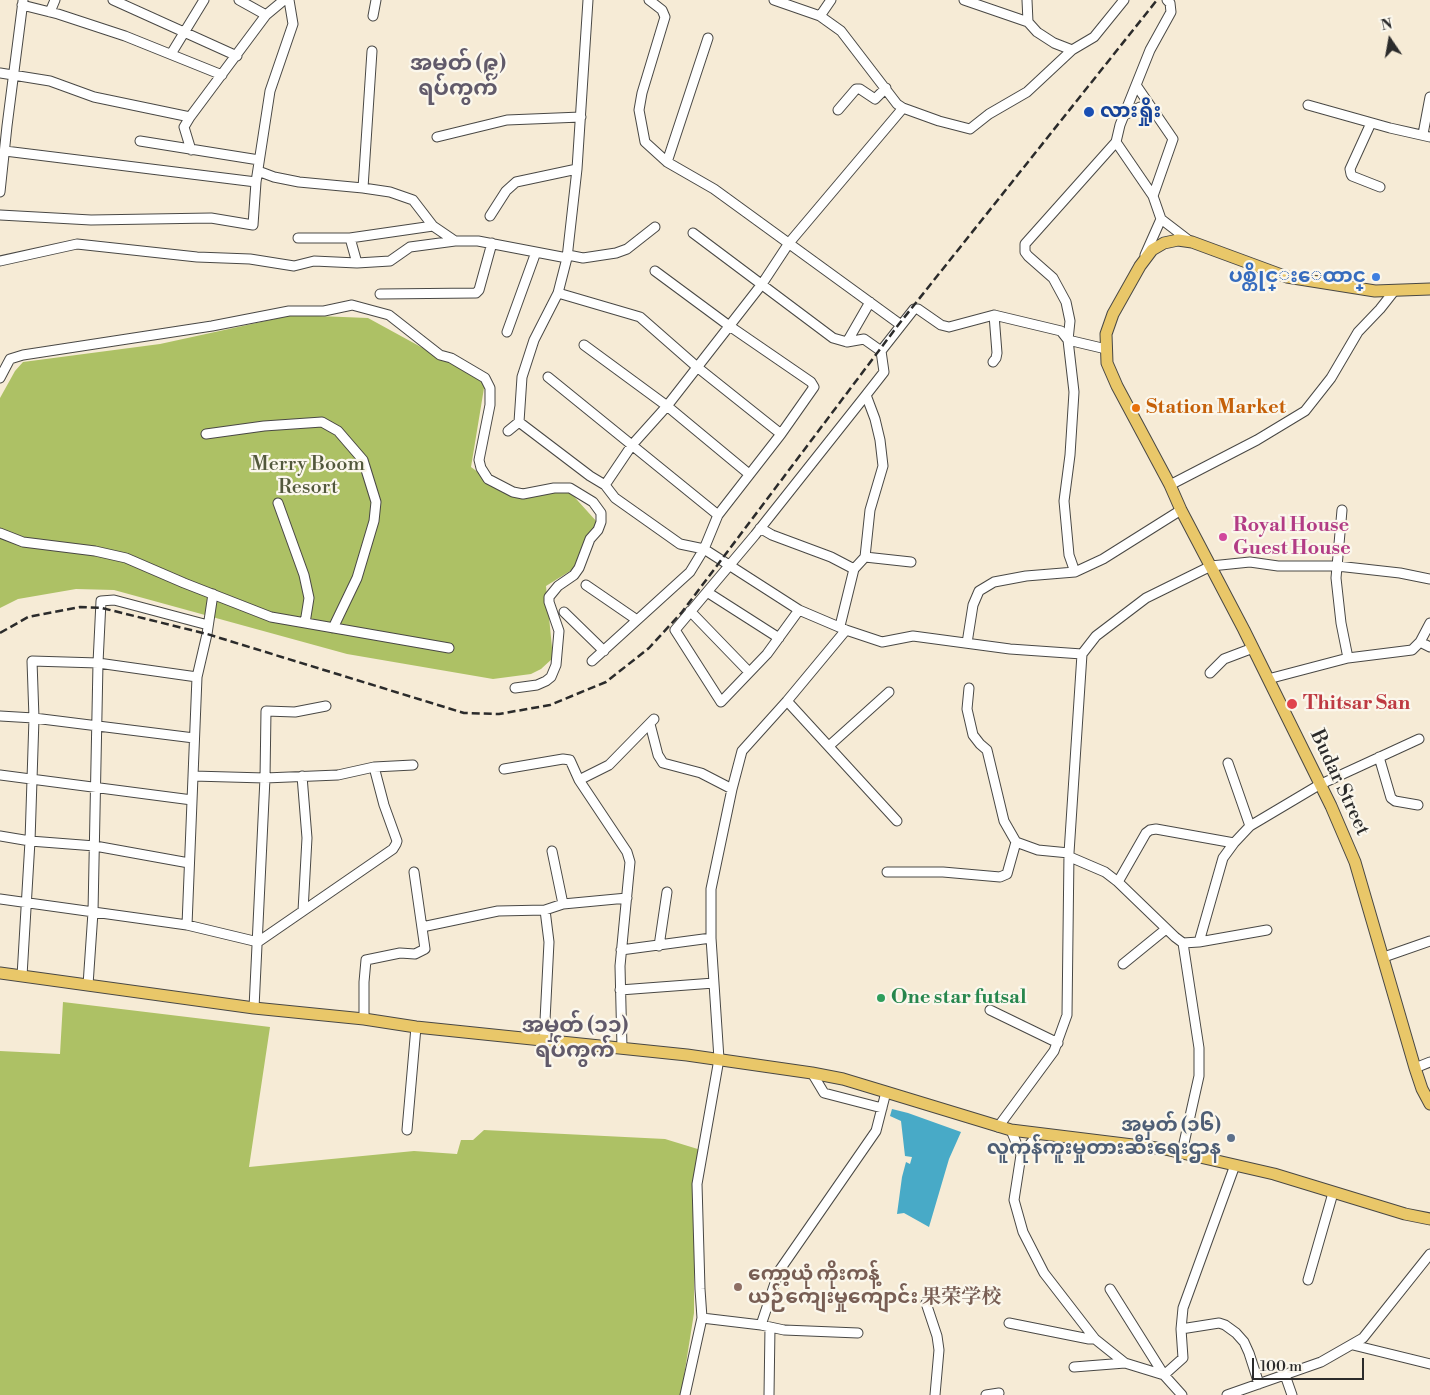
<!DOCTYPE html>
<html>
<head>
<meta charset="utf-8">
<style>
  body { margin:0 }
  #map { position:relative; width:1430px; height:1395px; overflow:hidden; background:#f6ebd6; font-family:"Libre Bodoni",serif }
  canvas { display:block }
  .north { position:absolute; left:1365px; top:15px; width:50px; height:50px; -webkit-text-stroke:4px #fbf7ec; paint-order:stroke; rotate:348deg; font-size:14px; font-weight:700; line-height:20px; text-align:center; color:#2b2b2b }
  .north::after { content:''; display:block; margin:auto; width:18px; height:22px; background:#2b2b2b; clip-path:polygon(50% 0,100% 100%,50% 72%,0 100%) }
  .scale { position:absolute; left:1252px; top:1358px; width:112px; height:22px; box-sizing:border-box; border:2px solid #2b2b2b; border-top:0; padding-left:6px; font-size:15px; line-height:18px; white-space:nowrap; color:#2b2b2b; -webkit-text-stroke:4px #fbf7ec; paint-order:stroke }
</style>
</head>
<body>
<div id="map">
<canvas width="1430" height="1395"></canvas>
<div class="north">N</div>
<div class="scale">100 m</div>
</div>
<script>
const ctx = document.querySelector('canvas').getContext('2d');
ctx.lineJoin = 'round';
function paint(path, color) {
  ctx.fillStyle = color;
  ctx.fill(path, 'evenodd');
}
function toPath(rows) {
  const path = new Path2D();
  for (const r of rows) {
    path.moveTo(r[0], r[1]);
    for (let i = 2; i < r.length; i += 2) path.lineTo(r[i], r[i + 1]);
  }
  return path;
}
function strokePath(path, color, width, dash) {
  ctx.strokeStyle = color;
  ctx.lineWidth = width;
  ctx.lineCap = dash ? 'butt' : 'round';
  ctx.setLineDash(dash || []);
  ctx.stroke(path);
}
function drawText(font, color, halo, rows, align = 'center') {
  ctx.font = font + ' "Libre Bodoni","Noto Serif SC","Noto Sans Myanmar",serif';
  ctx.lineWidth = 4.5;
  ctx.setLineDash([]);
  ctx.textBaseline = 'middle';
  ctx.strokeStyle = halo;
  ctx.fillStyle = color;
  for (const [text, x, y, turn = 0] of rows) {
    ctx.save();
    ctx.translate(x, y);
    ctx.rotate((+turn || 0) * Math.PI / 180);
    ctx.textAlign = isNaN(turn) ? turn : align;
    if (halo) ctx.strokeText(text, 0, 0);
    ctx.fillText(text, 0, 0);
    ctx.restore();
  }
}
paint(toPath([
  [293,315,368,318,485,382,471,467,501,489,569,491,597,522,575,568,546,586,553,658,541,669,531,674,493,679,347,654,114,590,76,589,18,599,0,608,0,398,15,371,23,362,160,344],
  [63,1002,270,1027,249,1167,414,1151,457,1154,461,1140,473,1140,484,1130,665,1139,701,1150,694,1278,694,1313,681,1395,0,1395,0,1051,60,1054]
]), '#adc165');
paint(toPath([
  [892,1109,908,1113,961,1132,949,1159,929,1227,904,1213,897,1214,902,1177,906,1162,910,1164,912,1157,905,1156,901,1121,890,1116]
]), '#48aac7');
const minor = toPath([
  [113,0,237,56],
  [239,0,266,15],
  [649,0,662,10,665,17,642,93,639,110,645,142,667,162,714,189,901,325],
  [774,0,820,16,841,31,897,104,903,108,939,121,970,129,989,114,1027,92,1072,50,1094,37,1124,0],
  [964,0,1028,22],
  [1027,0,1028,22,1037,32,1054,43,1072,50],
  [22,5,58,14,125,36,222,75],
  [50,12,55,0],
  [373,16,376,0],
  [820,16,831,0],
  [171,54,204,0],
  [0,73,50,81,94,97,190,117,266,15,284,0],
  [1136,85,1173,139,1153,196],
  [1308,105,1390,128,1430,137],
  [903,108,789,243,762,284,667,406,632,445,605,485,615,498,680,544,704,549,799,610,846,630,882,642,913,636,1010,649,1082,654],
  [838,110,856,89,860,89,875,99,886,88],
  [1123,116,1140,107,1151,108],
  [190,117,184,127,191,150],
  [1371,123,1350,169,1351,174,1352,176,1380,187],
  [1423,134,1430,97],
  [437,137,507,120,581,117],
  [140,141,259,160],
  [5,151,256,182,270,91,293,24,289,0],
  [667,162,708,38],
  [258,171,274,177,299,182,363,188,390,192,413,200,433,226,455,241],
  [363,188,372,51],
  [0,192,7,126,23,1],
  [0,215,91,220,211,218,253,225,256,182],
  [490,216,506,191,516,182,577,169],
  [1161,219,1191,242],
  [693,233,833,338,847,342,864,339,881,351],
  [298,238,350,238,433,226],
  [568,255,583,258,616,253,627,249,655,227],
  [1145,255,1161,219,1153,196,1116,142,1120,125,1150,50,1171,12,1170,3,1167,0],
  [0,261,77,244,197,257,250,259,294,266,314,261,357,263,350,238],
  [357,263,390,261,410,247,455,241,478,241,567,258,577,169,588,0],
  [558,293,640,317,697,367,781,434],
  [380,294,476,293,479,290,492,243],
  [507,332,536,252],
  [847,342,870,302],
  [584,345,667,406,749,474],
  [993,362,996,358,997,353,994,315],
  [548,377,718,515],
  [0,378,10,359,23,355,212,326,289,311,324,311,352,305,389,315,440,355,451,358,485,378,490,388,490,405,479,460,481,468,488,479,513,492,523,494,554,488,570,488,593,502,601,513,601,522,598,530,590,539,579,568,574,575,558,586,549,597,549,602,559,631,556,665,551,677,546,681,537,685,515,688],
  [519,422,590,476,605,485],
  [508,431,519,422,522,377,534,340,558,293,567,258],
  [206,434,264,426,322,422,338,431,363,460,376,502,374,521,357,578,333,628],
  [1170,485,1257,440,1305,411,1331,378,1358,332,1380,309,1395,290],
  [278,503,304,575,309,598,305,623],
  [1342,510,1336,578,1341,623,1348,658],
  [760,528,772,535,831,557,854,569],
  [0,533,23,542,95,551,126,558,184,583,271,617,449,648],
  [865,557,911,562],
  [1075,572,1069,555,1064,501,1070,455,1074,392,1068,340,1070,321,1066,302,1053,278,1028,256,1025,252,1025,244,1116,142],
  [586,585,637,620],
  [707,592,779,638],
  [799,610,767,654,721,702,675,630,755,535,866,395],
  [690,611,749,672],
  [564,612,604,651],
  [840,626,854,569,865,557,870,510,883,466,880,440,875,419,866,395,884,372,881,351,914,309,918,309,941,325,949,327,994,315,1061,331,1068,340,1106,349],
  [1420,642,1430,647],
  [967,643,973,605,979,591,994,582,1026,576,1075,572,1103,559,1181,510],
  [592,661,690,572,704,549,718,515,781,434,814,387,811,382,728,325,655,271],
  [1210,673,1224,659,1253,648],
  [1268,679,1348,658,1412,650,1420,642,1430,623],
  [969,688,967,709,973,735,980,744,987,750,1004,821,1016,842,1038,850,1069,853],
  [787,701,897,821],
  [0,716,34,718,194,738],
  [650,724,658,755,663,763,701,773,732,789],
  [829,746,889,692],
  [1379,757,1391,798,1395,801,1418,805],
  [1228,763,1250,826],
  [504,769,563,759,570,760,579,780,627,852,630,862,620,966,622,1048],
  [0,775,192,800],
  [193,776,265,778,338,775,374,767,413,765],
  [302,776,307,838,303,911],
  [579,780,609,765,654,719],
  [0,836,30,841,95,846,189,863],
  [552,851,563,904],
  [1070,857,1105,872,1118,882,1175,937,1183,943,1199,942,1267,930],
  [887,872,943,872,1000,877,1007,874,1016,842],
  [1118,882,1146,833,1150,830,1156,829,1234,843],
  [0,899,187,925,258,942,393,849,396,844,397,841,384,805,374,767],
  [187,925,197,677,207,634,213,594],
  [422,927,498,911,545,910,563,904,627,898],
  [1199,942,1223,858,1234,843,1250,826,1319,785,1419,739],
  [659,946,667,892],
  [621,950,711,938],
  [1384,957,1430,941],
  [1123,964,1166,929],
  [22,976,30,841,34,718,32,661,98,663,197,677],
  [88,985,93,912,98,663,101,601,114,600,208,625],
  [620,990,714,983],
  [254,1008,265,778,266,711,295,712,326,706],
  [990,1010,1058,1043],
  [364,1019,364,982,366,960,400,953,415,954,425,949,414,872],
  [544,1040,549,942,545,910],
  [1415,1068,1430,1062],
  [812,1073,824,1093,882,1108],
  [998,1127,1054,1051,1067,1015,1069,853,1082,654,1096,636,1146,598,1211,566,1250,562,1278,566,1337,566,1400,573,1430,579],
  [407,1130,416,1027],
  [1011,1130,1021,1155,1038,1134],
  [1182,1152,1199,1076,1199,1048,1183,943],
  [1021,1155,1014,1200,1023,1232,1044,1273,1095,1339,1125,1363,1164,1375,1182,1395],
  [1308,1280,1333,1193],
  [1110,1289,1164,1375,1183,1358,1181,1329,1183,1308,1235,1165],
  [926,1303,937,1336,939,1350,935,1395],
  [702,1318,761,1325,784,1330,858,1333],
  [1009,1323,1089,1339,1095,1339],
  [761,1325,779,1271,876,1131,886,1092],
  [1181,1329,1219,1323,1225,1325,1236,1333,1244,1342,1249,1353,1259,1384],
  [1353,1345,1430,1364],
  [1074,1367,1125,1363],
  [1285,1375,1292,1395],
  [685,1395,702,1318,700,1289,697,1184,719,1059,711,938,711,889,732,789,742,751,787,701,846,630],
  [769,1395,770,1327],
  [986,1395,999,1393],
  [1227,1395,1321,1362,1363,1338,1430,1254]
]);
const major = toPath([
  [1430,289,1375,291,1287,277,1192,242,1178,240,1164,243,1152,250,1140,266,1113,314,1106,334,1107,363,1117,386,1170,485,1181,510,1244,630,1331,806,1355,862,1415,1068,1422,1089,1430,1104],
  [0,973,254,1008,364,1019,416,1027,687,1055,812,1073,843,1079,886,1092,1011,1130,1165,1149,1274,1174,1405,1214,1430,1219]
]);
strokePath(minor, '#494845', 11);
strokePath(major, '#494845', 13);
strokePath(minor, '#fff', 9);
strokePath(major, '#e9c769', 11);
strokePath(toPath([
  [0,633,28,617,80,607,102,608,207,634,464,713,499,714,550,705,606,682,649,648,682,612,899,324,1157,0]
]), '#2b2b2b', 2.5, [8, 4]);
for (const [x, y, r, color] of [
  [1089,112,6,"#1a4fb4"],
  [1376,277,5,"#3f7fe0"],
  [1136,408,5,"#e8710a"],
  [1223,537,5,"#d1479c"],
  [1292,704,6,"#e0444e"],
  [881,998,5,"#2e9e5b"],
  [1231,1138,5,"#5c6f8a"],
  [738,1287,5,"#8d6e63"]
]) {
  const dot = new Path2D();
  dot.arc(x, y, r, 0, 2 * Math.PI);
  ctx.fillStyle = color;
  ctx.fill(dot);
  strokePath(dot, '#fbf7ec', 2);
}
drawText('bold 20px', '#164399', '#fbf7ec', [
  ["လားရှိုး",1100,112]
], 'left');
drawText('bold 20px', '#366cbe', '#fbf7ec', [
  ["ပစ္တိုင္းေထာင္",1366,277]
], 'right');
drawText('bold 20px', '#c56008', '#fbf7ec', [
  ["Station Market",1146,408]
], 'left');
drawText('20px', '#52583c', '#fbf7ec', [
  ["Merry Boom",308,465],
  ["Resort",308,488]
]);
drawText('bold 20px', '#b23c85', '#fbf7ec', [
  ["Royal House",1233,526],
  ["Guest House",1233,549]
], 'left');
drawText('bold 20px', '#be3a42', '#fbf7ec', [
  ["Thitsar San",1303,704]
], 'left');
drawText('20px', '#2b2b2b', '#fbf7ec', [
  ["Budar Street",1339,783,65]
]);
drawText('bold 20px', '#27864d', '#fbf7ec', [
  ["One star futsal",891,998]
], 'left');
drawText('bold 20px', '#4e5e75', '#fbf7ec', [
  ["အမှတ် (၁၆)",1221,1126],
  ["လူကုန်ကူးမှုတားဆီးရေးဌာန",1221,1149]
], 'right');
drawText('bold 20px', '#785e54', '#fbf7ec', [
  ["ကော့ယုံ ကိုးကန့်",748,1275],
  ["ယဉ်ကျေးမှုကျောင်း 果荣学校",748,1298]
], 'left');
drawText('bold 22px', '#615a6a', '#fbf7ec', [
  ["အမှတ် (၉)",458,65],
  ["ရပ်ကွက်",458,90],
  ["အမှတ် (၁၁)",575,1027],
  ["ရပ်ကွက်",575,1052]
]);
</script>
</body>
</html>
